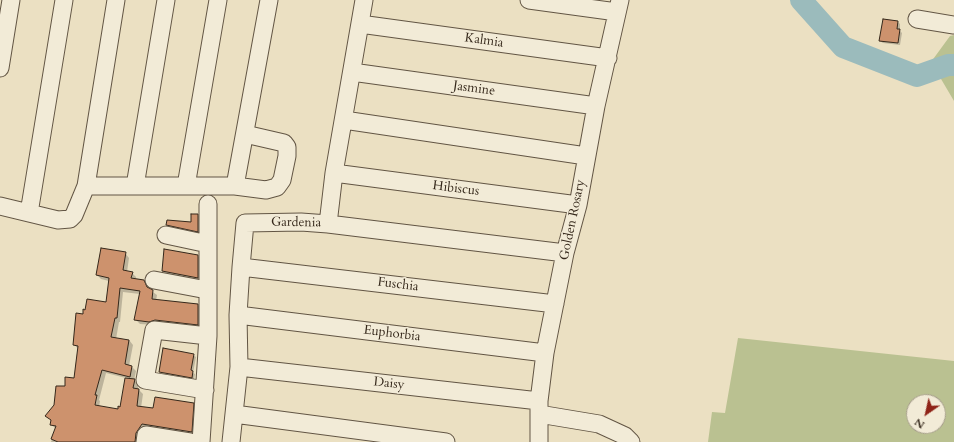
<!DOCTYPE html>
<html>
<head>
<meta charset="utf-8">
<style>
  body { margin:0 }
  #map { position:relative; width:954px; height:442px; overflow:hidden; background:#ebe0c2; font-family:Cardo,serif }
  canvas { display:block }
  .north { position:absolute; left:906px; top:394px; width:40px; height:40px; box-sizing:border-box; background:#f2ebd7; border:1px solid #a69d8b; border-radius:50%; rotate:214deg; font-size:11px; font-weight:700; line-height:16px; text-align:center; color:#34271a }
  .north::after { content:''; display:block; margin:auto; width:14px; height:18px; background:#8f2418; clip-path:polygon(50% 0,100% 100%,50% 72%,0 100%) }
</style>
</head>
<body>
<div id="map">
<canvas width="954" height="442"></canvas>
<div class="north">N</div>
</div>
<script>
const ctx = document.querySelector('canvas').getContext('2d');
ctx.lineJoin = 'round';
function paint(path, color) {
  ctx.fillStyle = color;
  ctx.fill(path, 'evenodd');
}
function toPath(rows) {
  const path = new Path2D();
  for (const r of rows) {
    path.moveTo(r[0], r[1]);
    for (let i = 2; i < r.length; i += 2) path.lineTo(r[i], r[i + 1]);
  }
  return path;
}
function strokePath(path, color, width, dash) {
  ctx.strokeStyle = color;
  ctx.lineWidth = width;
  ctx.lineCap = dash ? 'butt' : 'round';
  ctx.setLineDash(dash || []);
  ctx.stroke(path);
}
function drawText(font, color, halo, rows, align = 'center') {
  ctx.font = font + ' Cardo,serif';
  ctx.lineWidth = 3;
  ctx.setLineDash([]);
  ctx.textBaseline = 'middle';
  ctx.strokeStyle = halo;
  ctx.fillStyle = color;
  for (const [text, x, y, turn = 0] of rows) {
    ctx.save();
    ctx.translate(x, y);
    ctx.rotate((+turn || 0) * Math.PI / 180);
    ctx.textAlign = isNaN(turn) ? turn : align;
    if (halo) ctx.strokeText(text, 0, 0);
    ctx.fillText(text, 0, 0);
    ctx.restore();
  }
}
paint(toPath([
  [954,35,954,101,931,62,950,36],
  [738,338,954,361,954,442,708,442,712,412,725,413],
  [914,402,938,402,938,426,914,426]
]), '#bac191');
paint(toPath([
  [898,22,900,24,900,31,902,33,900,45,883,43,880,41],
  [198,215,201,218,201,235,171,229,167,225,192,223],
  [125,253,129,258,127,272,132,273,136,277,136,280,144,281,148,285,150,290,157,295,156,301,198,305,202,309,202,328,140,324,136,320,140,294,123,292,120,322,119,322,116,339,129,340,133,345,129,366,132,367,136,371,134,380,138,384,138,389,143,394,141,408,154,409,193,404,197,408,195,436,139,442,51,442,56,429,51,424,52,421,46,416,55,405,66,387,74,379,78,349,74,344,84,315,107,303,109,281,101,279,97,275],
  [106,373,126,378,121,408,118,410,99,407,100,401,99,400],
  [198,256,203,261,203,283,168,276,163,271],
  [193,355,196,357,193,373,195,374,194,380,163,374,160,372]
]), '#0003');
strokePath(toPath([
  [801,0,843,47,917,76,948,65,954,65]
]), '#9bbbbc', 22);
const building = toPath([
  [883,19,898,21,897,29,900,29,898,43,879,41,883,19],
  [191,214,198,214,198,232,166,225,167,220,191,222,191,214],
  [101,248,126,252,123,270,133,272,131,278,144,280,147,287,153,290,152,299,198,304,198,325,155,320,149,322,134,320,140,291,120,288,117,318,115,318,111,337,129,340,125,364,132,366,130,377,102,370,95,395,97,395,95,405,118,409,118,406,120,407,125,378,135,379,133,388,139,389,137,406,153,408,155,397,194,403,192,432,142,424,136,433,135,442,58,442,51,439,56,426,50,425,51,420,45,416,54,405,56,386,65,386,65,377,74,378,78,346,73,345,76,313,83,314,83,309,85,310,87,299,106,302,109,278,96,275,101,248],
  [164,249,198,255,198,278,162,271,164,249],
  [163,348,194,354,191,370,193,371,192,378,159,372,163,348]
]);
paint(building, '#cd926d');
strokePath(building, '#34271a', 1);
const minor = toPath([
  [529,0,617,12],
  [917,19,954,25],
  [360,24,608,58],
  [0,68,11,0],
  [352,72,596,106],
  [344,120,586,156],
  [334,173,578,205],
  [86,186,116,0],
  [135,186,166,0],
  [186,186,218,0],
  [235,186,266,190,277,187,282,180,287,156,287,147,284,143,245,134],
  [0,206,58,220,70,219,74,215,86,186,235,186,269,0],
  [29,213,64,0],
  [328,224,334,173,364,0],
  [166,235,208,244],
  [241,267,555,304],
  [154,280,207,290],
  [238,315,545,353],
  [239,367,539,401],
  [205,390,145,380,154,330,208,336],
  [234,414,446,442],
  [539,414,599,424,625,436,631,442],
  [145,442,146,435,190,442],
  [201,442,208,336,208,204],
  [231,442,239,367,238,315,241,267,245,223,301,222,328,224,565,253],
  [539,442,539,401,545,353,565,253,578,205,596,106,620,0]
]);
strokePath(minor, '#625544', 19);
strokePath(minor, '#f2ebd7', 17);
drawText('13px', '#34271a', '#f2ebd7', [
  ["Kalmia",484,41,8],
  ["Jasmine",474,89,8],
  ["Hibiscus",456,189,7],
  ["Golden Rosary",573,220,-78],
  ["Gardenia",296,223,1],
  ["Fuschia",398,285,7],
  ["Euphorbia",392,334,7],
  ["Daisy",389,384,6]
]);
</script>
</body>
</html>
